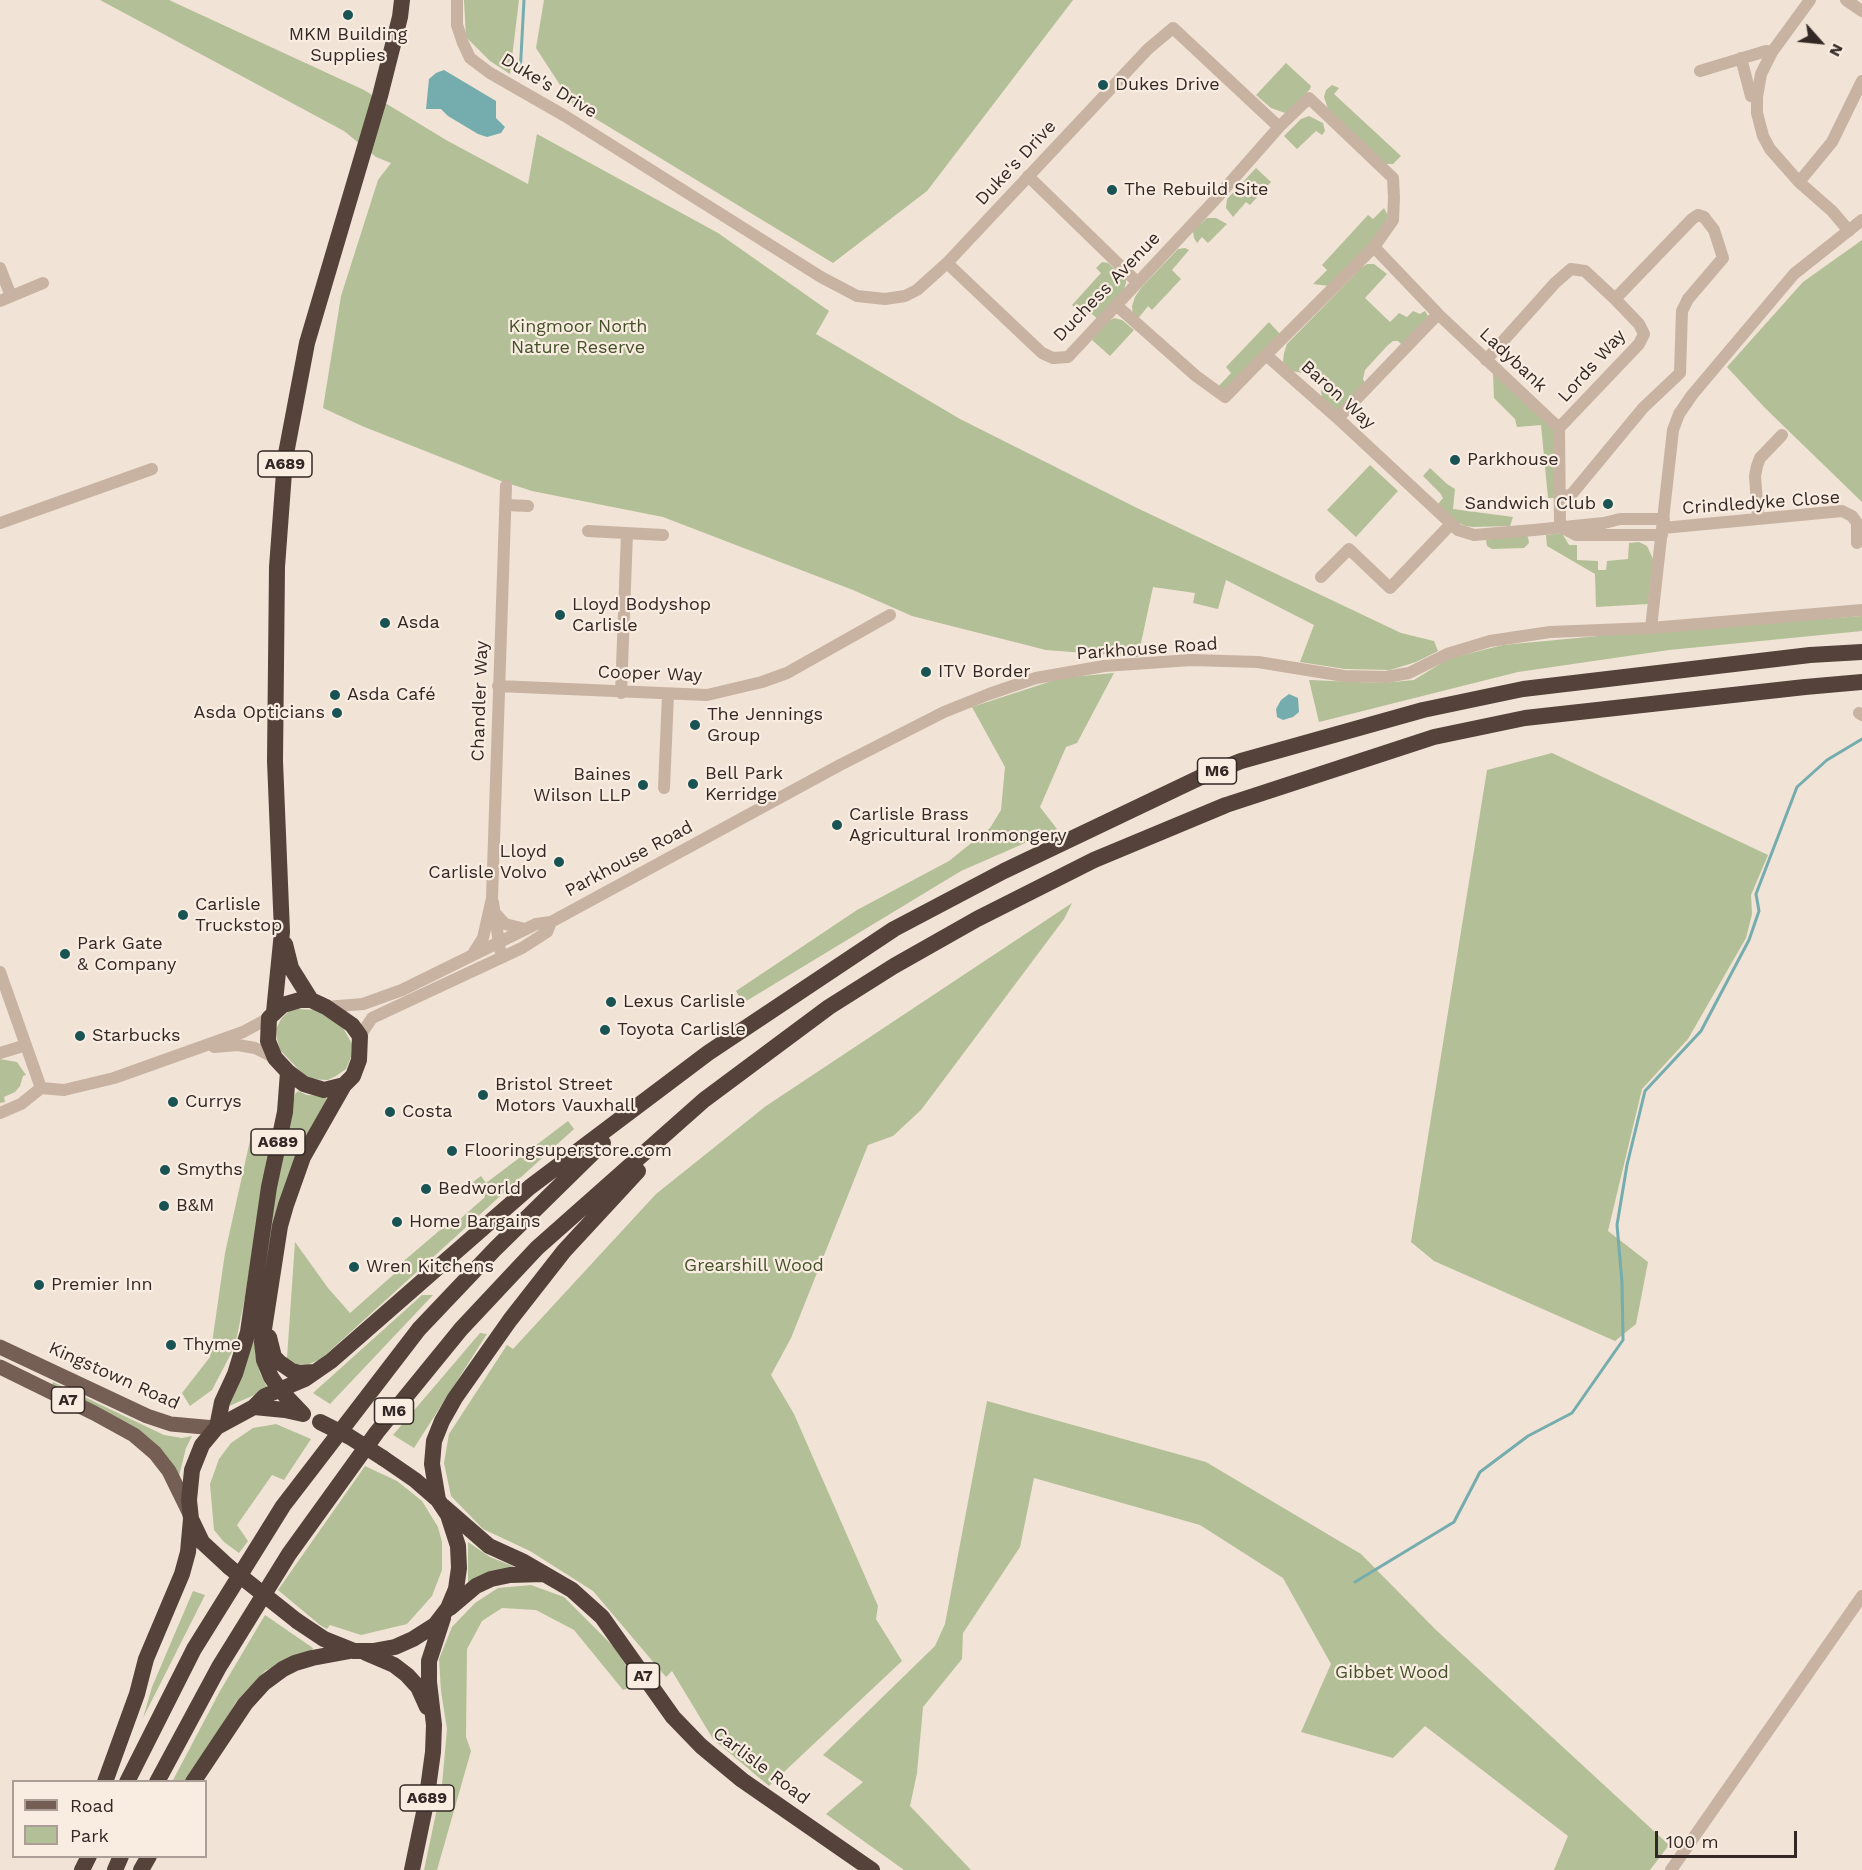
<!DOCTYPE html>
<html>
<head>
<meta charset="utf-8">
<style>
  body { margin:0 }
  #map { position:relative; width:1862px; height:1870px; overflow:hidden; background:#f1e3d6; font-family:"Work Sans",sans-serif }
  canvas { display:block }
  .legend { position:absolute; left:12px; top:1780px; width:195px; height:78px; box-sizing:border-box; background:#f9ede2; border:2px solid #aa9e96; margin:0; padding:8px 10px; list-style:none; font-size:18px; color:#332825 }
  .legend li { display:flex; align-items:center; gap:12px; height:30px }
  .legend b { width:30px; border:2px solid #aa9e96 }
  .north { position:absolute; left:1790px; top:12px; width:60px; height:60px; -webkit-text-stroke:4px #f9ede2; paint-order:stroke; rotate:117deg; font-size:16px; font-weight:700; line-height:24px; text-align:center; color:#332825 }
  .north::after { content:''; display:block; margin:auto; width:21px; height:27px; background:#332825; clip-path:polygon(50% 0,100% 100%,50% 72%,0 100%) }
  .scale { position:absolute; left:1655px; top:1831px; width:142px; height:27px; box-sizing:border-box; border:3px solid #332825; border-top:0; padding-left:8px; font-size:18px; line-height:21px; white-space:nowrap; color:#332825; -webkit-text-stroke:4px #f9ede2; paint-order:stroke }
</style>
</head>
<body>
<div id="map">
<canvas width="1862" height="1870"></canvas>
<ul class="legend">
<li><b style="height:8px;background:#755f55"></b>Road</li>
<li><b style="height:16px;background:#b3bf96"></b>Park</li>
</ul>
<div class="north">N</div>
<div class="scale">100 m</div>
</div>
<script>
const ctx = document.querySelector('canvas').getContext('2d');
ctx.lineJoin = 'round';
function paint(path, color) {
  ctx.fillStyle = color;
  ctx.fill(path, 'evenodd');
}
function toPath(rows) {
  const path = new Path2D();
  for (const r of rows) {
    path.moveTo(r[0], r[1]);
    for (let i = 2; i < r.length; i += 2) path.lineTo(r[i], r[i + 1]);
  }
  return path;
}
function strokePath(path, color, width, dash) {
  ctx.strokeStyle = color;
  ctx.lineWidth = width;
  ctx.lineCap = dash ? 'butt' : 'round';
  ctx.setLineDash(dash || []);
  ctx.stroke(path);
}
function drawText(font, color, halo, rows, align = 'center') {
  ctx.font = font + ' "Work Sans",sans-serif';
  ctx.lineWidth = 4.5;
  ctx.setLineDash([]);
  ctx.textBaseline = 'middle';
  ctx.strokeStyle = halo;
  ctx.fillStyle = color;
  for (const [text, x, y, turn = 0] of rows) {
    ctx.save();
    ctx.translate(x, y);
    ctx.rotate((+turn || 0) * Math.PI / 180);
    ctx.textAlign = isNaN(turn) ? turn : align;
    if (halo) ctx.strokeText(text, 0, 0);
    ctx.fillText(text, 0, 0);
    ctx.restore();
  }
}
paint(toPath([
  [100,0,169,0,364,90,446,140,528,184,537,134,718,233,829,311,816,334,960,419,1137,508,1323,596,1401,633,1434,641,1438,651,1416,662,1390,670,1345,669,1300,662,1314,625,1226,580,1218,609,1193,603,1195,593,1153,587,1138,657,1046,650,912,616,853,590,663,517,532,491,501,481,362,426,323,408,341,296,378,180,391,163,376,157,344,131],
  [464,0,519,0,510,74,490,61,466,37],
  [544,0,1073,0,927,191,833,263,573,105,536,48],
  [1286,63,1311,86,1310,89,1292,109,1285,113,1271,108,1256,95],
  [1332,85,1339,88,1334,94,1401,156,1393,164,1386,164,1328,109,1324,97,1326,90],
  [1309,116,1323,123,1325,131,1322,135,1316,131,1297,149,1284,136,1301,119],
  [1256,168,1271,182,1250,205,1246,202,1233,217,1226,208,1227,199],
  [1384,208,1388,216,1376,239,1329,286,1313,284,1327,270,1322,265,1368,215,1373,219],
  [1207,218,1216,218,1227,224,1208,243,1202,237,1197,243,1194,238,1193,231],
  [1862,240,1862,502,1765,408,1727,367,1803,282],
  [1185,248,1189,250,1172,270,1181,279,1152,310,1148,306,1137,320,1133,316,1132,306,1135,297,1141,288,1178,249],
  [1102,262,1108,263,1126,279,1126,283,1123,292,1099,320,1092,314,1083,315,1072,305,1101,273,1096,268],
  [1367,264,1374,264,1387,274,1365,298,1390,322,1399,313,1407,317,1413,311,1420,314,1425,311,1428,316,1403,346,1398,341,1393,341,1387,346,1365,370,1363,379,1366,386,1338,411,1322,398,1321,391,1325,385,1307,370,1303,373,1291,371,1283,362,1284,353,1287,344,1361,268],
  [1114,318,1122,320,1134,330,1110,356,1092,340,1106,323],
  [1269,322,1280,334,1227,392,1217,388,1231,373,1226,367],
  [1493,373,1556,431,1557,498,1548,498,1541,425,1517,427,1515,419,1494,398],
  [1370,465,1398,491,1356,537,1327,510],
  [1430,468,1447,484,1455,489,1453,509,1513,517,1510,526,1473,527,1465,526,1457,522,1438,504,1443,498,1440,493,1423,476],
  [1562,533,1569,545,1577,545,1577,560,1598,561,1598,570,1606,570,1607,561,1628,559,1629,543,1639,542,1647,546,1653,559,1648,604,1596,607,1595,574,1547,546,1546,535],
  [1524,534,1528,537,1529,543,1524,548,1492,549,1487,546,1486,540],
  [1862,616,1862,631,1669,650,1518,672,1319,722,1309,680,1382,683,1414,680,1448,659,1503,645,1609,635],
  [1114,673,1077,743,1066,747,1040,807,1057,829,961,871,743,1003,736,991,857,910,949,861,990,828,1001,810,1005,767,972,707,1061,678],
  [1552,753,1768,855,1751,895,1752,914,1746,938,1688,1039,1642,1089,1608,1231,1648,1262,1636,1324,1615,1341,1434,1261,1411,1242,1487,770],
  [1072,903,1064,919,921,1110,893,1136,868,1145,791,1338,771,1375,794,1414,878,1606,876,1619,902,1661,769,1786,713,1739,672,1671,666,1677,593,1591,530,1551,483,1529,451,1496,444,1463,449,1434,507,1345,513,1349,656,1194,766,1106],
  [298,1009,318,1010,341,1025,346,1033,352,1044,351,1057,346,1069,336,1076,328,1080,310,1079,301,1072,280,1050,277,1039,276,1029,281,1019,289,1011],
  [0,1059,17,1062,26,1075,23,1076,20,1086,15,1092,4,1097,5,1102,0,1103],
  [298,1091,307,1095,324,1096,328,1100,311,1128,255,1353,260,1373,268,1389,227,1407,272,1196,295,1094],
  [568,1121,574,1129,321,1359,307,1365,296,1364,287,1358,295,1242,328,1288,350,1313,401,1268,399,1265,446,1225,450,1228,485,1197,473,1182,481,1176,486,1183],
  [251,1136,270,1137,245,1297,235,1346,212,1390,190,1406,182,1393,210,1357,225,1253],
  [422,1295,433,1295,330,1404,313,1393],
  [480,1333,487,1334,414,1448,393,1435],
  [53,1382,164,1435,182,1438,192,1436,186,1448,179,1476,169,1459,51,1388],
  [987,1401,1206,1462,1361,1554,1436,1630,1669,1845,1650,1870,1554,1870,1568,1836,1425,1726,1393,1758,1301,1732,1331,1664,1283,1578,1200,1525,1034,1478,1020,1547,963,1633,962,1659,923,1707,917,1773,910,1806,971,1870,904,1870,826,1814,863,1782,823,1755,935,1646,945,1624],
  [276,1424,311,1439,284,1480,272,1475,237,1525,248,1541,239,1553,224,1542,214,1530,210,1484,219,1459,231,1443,253,1428],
  [365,1466,397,1481,422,1501,438,1527,442,1542,442,1570,432,1596,407,1624,361,1635,330,1625,327,1629,320,1625,278,1590],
  [468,1542,490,1557,520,1569,468,1585],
  [531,1585,564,1597,615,1648,638,1685,623,1690,574,1630,536,1610,502,1608,482,1621,467,1649,466,1737,471,1751,437,1870,424,1870,442,1785,447,1729,441,1691,439,1659,452,1627,475,1603,498,1588],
  [193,1591,205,1595,143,1718,152,1687],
  [265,1615,313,1648,311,1652,291,1658,265,1671,236,1702,188,1781,172,1782,220,1691]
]), '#b3bf96');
paint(toPath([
  [444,70,496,101,496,118,505,127,501,133,487,137,478,134,448,116,441,109,426,109,429,79,436,73],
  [1289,694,1298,698,1299,712,1293,717,1283,720,1277,717,1276,709,1281,700]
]), '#75adae');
strokePath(toPath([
  [520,75,524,0],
  [1355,1582,1454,1522,1480,1472,1528,1436,1572,1413,1623,1340,1622,1282,1617,1225,1627,1165,1645,1091,1701,1031,1749,940,1759,911,1756,894,1797,787,1827,760,1862,739]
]), '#75adae', 3);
strokePath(toPath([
  [457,0,457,25,463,43,470,58,490,73,565,116,821,277,857,296,885,299,905,296,917,290,947,263,1148,49,1173,28,1279,127,1309,98,1393,178,1394,197,1393,220,1374,247,1266,355],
  [1810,0,1772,52,1761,74,1757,97,1757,113,1763,136,1770,149,1799,182,1832,211,1849,231],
  [1846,0,1862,11],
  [1741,58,1751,96,1757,97],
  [1700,71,1766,51,1772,52],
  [1028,176,1137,282],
  [1799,182,1832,142,1862,81],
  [1374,247,1438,314,1559,428,1560,526],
  [947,263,1042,353,1053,358,1068,357,1213,202,1279,127],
  [0,268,11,296],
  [0,301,43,283],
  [1116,305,1196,376,1225,397,1266,355,1343,423,1458,530,1474,535,1534,530,1604,523,1620,519,1664,519],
  [1486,360,1555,283,1571,269,1585,271,1615,299,1639,324,1644,334,1639,344,1559,428],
  [1338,418,1438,314],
  [1560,497,1571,495,1643,408,1680,373,1682,311,1688,299,1723,258,1714,230,1704,217,1698,215,1692,219,1615,299],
  [506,505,528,506],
  [1758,518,1755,476,1757,466,1760,458,1782,435],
  [0,523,152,469],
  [1561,527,1576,535,1662,535],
  [1663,528,1842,511,1852,516,1857,523,1857,543],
  [588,531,663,535],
  [1321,577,1349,549,1390,588,1451,524],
  [1651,628,1673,430,1679,414,1692,395,1794,274,1862,220],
  [498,686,707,695,762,682,787,673,890,615],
  [621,693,627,533],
  [1859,713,1862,715],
  [664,788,668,694],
  [493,902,500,950],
  [495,913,505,924,525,929],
  [473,954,483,938,492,898,506,486],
  [0,972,41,1088],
  [326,1007,363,1004,402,990,536,924,551,922,840,765,944,712,989,694,1036,678,1104,666,1191,660,1258,662,1344,676,1386,677,1409,673,1447,654,1490,641,1550,632,1651,628,1862,610],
  [360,1036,372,1018,522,948,547,932,551,922],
  [214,1047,238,1045,255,1048,275,1058],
  [0,1053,26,1045],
  [0,1113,21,1104,41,1088,64,1090,114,1078,243,1032,269,1018],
  [1671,1870,1862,1596]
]), '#c8b2a2', 12);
strokePath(toPath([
  [0,1347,147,1416,171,1424,215,1428],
  [0,1367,94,1413,134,1435,155,1453,169,1471,190,1514]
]), '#755f55', 15);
strokePath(toPath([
  [285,944,291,968,311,1000],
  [300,1000,311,1000,326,1007,352,1025,360,1036,359,1060,353,1076,344,1085,324,1090,304,1084,288,1072,275,1058,268,1041,269,1018,283,1005,300,1000],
  [274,1012,282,932,275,761,277,567,285,459,307,343,380,96,400,17,402,0],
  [269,1337,274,1357,279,1362,292,1371,300,1373,314,1372],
  [254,1407,265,1396,305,1379,331,1361,530,1187,708,1053,894,929,1004,871,1201,777,1241,761,1423,710,1523,689,1810,655,1862,652],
  [303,1414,280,1390,271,1377,264,1360,262,1342,280,1226,286,1205,303,1157,344,1085],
  [217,1427,222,1402,235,1374,248,1332,269,1187,285,1112,288,1072],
  [438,1500,432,1464,434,1441,442,1421,455,1398,510,1320,564,1251,638,1171],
  [443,1506,489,1546,522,1561,572,1590,602,1617,673,1717,701,1746,742,1780,872,1870],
  [229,1567,202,1542,191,1519,189,1500,192,1470,202,1445,217,1427,254,1407,285,1410,303,1414],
  [450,1608,476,1586,491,1579,510,1575,543,1574],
  [297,1621,324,1639,354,1651,373,1651,395,1647,413,1639,435,1625,448,1608,456,1589,459,1568,458,1546,448,1515,438,1500,415,1480,383,1458],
  [366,1653,394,1665,407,1675,418,1687,427,1707],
  [105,1782,137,1694,146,1659,182,1574,188,1552,191,1519],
  [127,1782,194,1649,283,1506,419,1329,495,1249,603,1143],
  [157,1782,219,1667,289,1554,377,1432,461,1329,537,1248,704,1100,829,1007,894,966,977,919,1094,860,1226,805,1434,737,1525,718,1805,687,1862,682],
  [193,1782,245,1704,264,1683,283,1669,295,1663,312,1658,350,1651],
  [82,1870,89,1856],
  [115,1870,121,1856],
  [141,1870,149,1856],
  [412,1870,426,1803,433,1752,434,1725,429,1682,429,1661,443,1618]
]), '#54423b', 16);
strokePath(toPath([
  [320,1422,350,1437,383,1458],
  [229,1567,297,1621]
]), '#54423b', 16);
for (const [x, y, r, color] of [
  [348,15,6,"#1a5354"],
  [1103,85,6,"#1a5354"],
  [1112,190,6,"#1a5354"],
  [1455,460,6,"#1a5354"],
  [1608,504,6,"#1a5354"],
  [560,615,6,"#1a5354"],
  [385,623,6,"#1a5354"],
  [926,672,6,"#1a5354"],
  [335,695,6,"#1a5354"],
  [337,713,6,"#1a5354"],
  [695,725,6,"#1a5354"],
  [693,784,6,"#1a5354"],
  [643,785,6,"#1a5354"],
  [837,825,6,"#1a5354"],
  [559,862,6,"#1a5354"],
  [183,915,6,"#1a5354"],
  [65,954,6,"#1a5354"],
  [611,1002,6,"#1a5354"],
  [605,1030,6,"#1a5354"],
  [80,1036,6,"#1a5354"],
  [483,1095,6,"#1a5354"],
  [173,1102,6,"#1a5354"],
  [390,1112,6,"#1a5354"],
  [452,1151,6,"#1a5354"],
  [165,1170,6,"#1a5354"],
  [426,1189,6,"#1a5354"],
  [164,1206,6,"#1a5354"],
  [397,1222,6,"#1a5354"],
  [354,1267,6,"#1a5354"],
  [39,1285,6,"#1a5354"],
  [171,1345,6,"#1a5354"]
]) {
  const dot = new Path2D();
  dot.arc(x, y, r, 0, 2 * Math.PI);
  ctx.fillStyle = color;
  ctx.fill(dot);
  strokePath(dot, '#f9ede2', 2);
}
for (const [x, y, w] of [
  [285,464,54],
  [1217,771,39],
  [278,1142,54],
  [68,1400,33],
  [394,1411,39],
  [643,1676,33],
  [427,1798,54]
]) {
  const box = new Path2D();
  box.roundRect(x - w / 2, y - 13, w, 26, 4.5);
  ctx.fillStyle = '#f9ede2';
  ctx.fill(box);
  strokePath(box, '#332825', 1.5);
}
drawText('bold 16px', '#332825', null, [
  ["A689",285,464],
  ["M6",1217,771],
  ["A689",278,1142],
  ["A7",68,1400],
  ["M6",394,1411],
  ["A7",643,1676],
  ["A689",427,1798]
]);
drawText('18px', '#332825', '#f9ede2', [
  ["MKM Building",348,35,"center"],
  ["Supplies",348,56,"center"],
  ["Dukes Drive",1115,85],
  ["The Rebuild Site",1124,190],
  ["Parkhouse",1467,460],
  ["Sandwich Club",1596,504,"right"],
  ["Lloyd Bodyshop",572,605],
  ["Carlisle",572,626],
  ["Asda",397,623],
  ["ITV Border",938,672],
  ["Asda Café",347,695],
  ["Asda Opticians",325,713,"right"],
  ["The Jennings",707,715],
  ["Group",707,736],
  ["Bell Park",705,774],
  ["Kerridge",705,795],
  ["Baines",631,775,"right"],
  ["Wilson LLP",631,796,"right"],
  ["Carlisle Brass",849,815],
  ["Agricultural Ironmongery",849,836],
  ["Lloyd",547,852,"right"],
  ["Carlisle Volvo",547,873,"right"],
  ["Carlisle",195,905],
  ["Truckstop",195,926],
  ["Park Gate",77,944],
  ["& Company",77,965],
  ["Lexus Carlisle",623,1002],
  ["Toyota Carlisle",617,1030],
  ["Starbucks",92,1036],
  ["Bristol Street",495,1085],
  ["Motors Vauxhall",495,1106],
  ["Currys",185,1102],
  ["Costa",402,1112],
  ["Flooringsuperstore.com",464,1151],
  ["Smyths",177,1170],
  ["Bedworld",438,1189],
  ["B&M",176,1206],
  ["Home Bargains",409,1222],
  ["Wren Kitchens",366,1267],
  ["Premier Inn",51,1285],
  ["Thyme",183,1345]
], 'left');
drawText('18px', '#332825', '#f9ede2', [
  ["Duke's Drive",549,86,31],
  ["Duke's Drive",1016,163,-47],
  ["Duchess Avenue",1107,287,-46],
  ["Ladybank",1513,360,43],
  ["Lords Way",1592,366,-48],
  ["Baron Way",1338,395,42],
  ["Crindledyke Close",1761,503,-4],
  ["Parkhouse Road",1147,649,-4],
  ["Cooper Way",650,674,2],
  ["Chandler Way",480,701,-88],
  ["Parkhouse Road",629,859,-28],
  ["Kingstown Road",114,1376,24],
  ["Carlisle Road",761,1766,37]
]);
drawText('18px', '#445128', '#f9ede2', [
  ["Kingmoor North",578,327],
  ["Nature Reserve",578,348],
  ["Grearshill Wood",754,1266],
  ["Gibbet Wood",1392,1673]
]);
</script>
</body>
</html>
